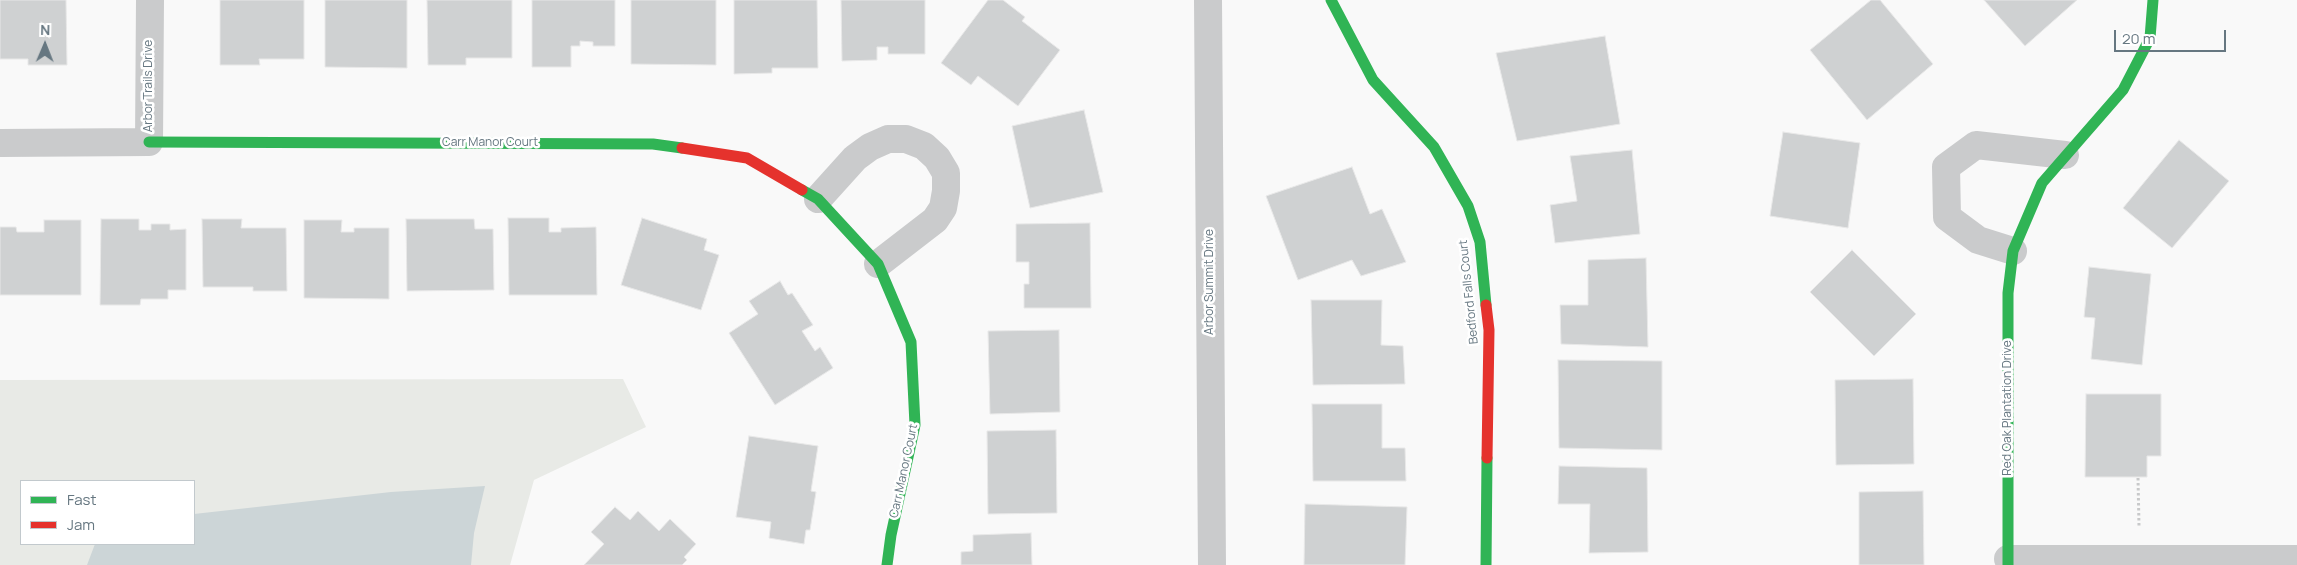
<!DOCTYPE html>
<html>
<head>
<meta charset="utf-8">
<style>
  body { margin:0 }
  #map { position:relative; width:2297px; height:565px; overflow:hidden; background:#f9f9f9; font-family:Manrope,sans-serif }
  canvas { display:block }
  .legend { position:absolute; left:20px; top:480px; width:175px; height:65px; box-sizing:border-box; background:#fff; border:1px solid #c2c9cd; margin:0; padding:6px 9px; list-style:none; font-size:15px; color:#667781 }
  .legend li { display:flex; align-items:center; gap:10px; height:25px }
  .legend b { width:25px; border:1px solid #c2c9cd }
  .north { position:absolute; left:20px; top:20px; width:50px; height:50px; -webkit-text-stroke:4px #fff; paint-order:stroke; rotate:1deg; font-size:14px; font-weight:700; line-height:20px; text-align:center; color:#667781 }
  .north::after { content:''; display:block; margin:auto; width:18px; height:22px; background:#667781; clip-path:polygon(50% 0,100% 100%,50% 72%,0 100%) }
  .scale { position:absolute; left:2114px; top:30px; width:112px; height:22px; box-sizing:border-box; border:2px solid #667781; border-top:0; padding-left:6px; font-size:15px; line-height:18px; white-space:nowrap; color:#667781; -webkit-text-stroke:4px #fff; paint-order:stroke }
</style>
</head>
<body>
<div id="map">
<canvas width="2297" height="565"></canvas>
<ul class="legend">
<li><b style="height:6px;background:#30b455"></b>Fast</li>
<li><b style="height:6px;background:#e5322d"></b>Jam</li>
</ul>
<div class="north">N</div>
<div class="scale">20 m</div>
</div>
<script>
const ctx = document.querySelector('canvas').getContext('2d');
ctx.lineJoin = 'round';
function paint(path, color) {
  ctx.fillStyle = color;
  ctx.fill(path, 'evenodd');
}
function toPath(rows) {
  const path = new Path2D();
  for (const r of rows) {
    path.moveTo(r[0], r[1]);
    for (let i = 2; i < r.length; i += 2) path.lineTo(r[i], r[i + 1]);
  }
  return path;
}
function strokePath(path, color, width, dash) {
  ctx.strokeStyle = color;
  ctx.lineWidth = width;
  ctx.lineCap = dash ? 'butt' : 'round';
  ctx.setLineDash(dash || []);
  ctx.stroke(path);
}
function drawText(font, color, halo, rows, align = 'center') {
  ctx.font = font + ' Manrope,sans-serif';
  ctx.lineWidth = 5;
  ctx.setLineDash([]);
  ctx.textBaseline = 'middle';
  ctx.strokeStyle = halo;
  ctx.fillStyle = color;
  for (const [text, x, y, turn = 0] of rows) {
    ctx.save();
    ctx.translate(x, y);
    ctx.rotate((+turn || 0) * Math.PI / 180);
    ctx.textAlign = isNaN(turn) ? turn : align;
    if (halo) ctx.strokeText(text, 0, 0);
    ctx.fillText(text, 0, 0);
    ctx.restore();
  }
}
paint(toPath([
  [623,379,646,427,534,480,510,565,0,565,0,380],
  [21,481,194,481,194,544,21,544]
]), '#e8eae6');
paint(toPath([
  [485,486,474,533,471,565,87,565,95,544,194,544,194,514,391,492]
]), '#ccd5d7');
const building = toPath([
  [0,0,66,0,67,65,28,65,28,59,0,59,0,0],
  [220,0,304,0,304,59,259,59,260,65,220,65,220,0],
  [325,0,407,0,407,68,325,67,325,0],
  [427,0,512,0,512,58,466,58,466,65,428,65,427,0],
  [532,0,615,0,615,46,593,46,593,42,580,41,580,46,571,46,571,67,532,67,532,0],
  [631,0,716,0,716,65,631,64,631,0],
  [734,0,817,0,818,68,772,68,772,73,734,74,734,0],
  [841,0,925,0,925,54,888,54,888,47,877,47,877,60,842,61,841,0],
  [988,0,1003,0,1025,17,1022,21,1060,50,1018,106,978,76,971,85,941,63,988,0],
  [1871,0,1880,0,1933,64,1867,120,1810,50,1871,0],
  [1984,0,2077,0,2025,46,1984,0],
  [1605,36,1620,124,1517,141,1496,53,1605,36],
  [1084,110,1103,192,1030,208,1012,126,1084,110],
  [1783,132,1860,143,1848,228,1770,216,1783,132],
  [2179,140,2229,181,2172,248,2123,208,2179,140],
  [1632,150,1640,234,1555,243,1550,205,1577,201,1570,156,1632,150],
  [1352,167,1370,214,1382,209,1406,262,1361,276,1352,260,1298,280,1266,196,1352,167],
  [508,218,549,218,549,232,561,232,561,228,596,227,597,295,509,295,508,218],
  [642,218,707,239,704,250,719,255,701,310,621,285,642,218],
  [101,219,139,219,139,230,151,230,151,224,170,224,170,230,186,229,186,290,168,290,168,299,141,299,140,305,100,305,101,219],
  [202,219,242,219,241,228,286,228,287,291,253,291,253,287,203,287,202,219],
  [406,219,474,219,475,229,493,229,494,290,407,291,406,219],
  [44,220,81,220,81,295,0,295,0,227,16,227,17,232,44,232,44,220],
  [304,220,342,220,341,232,354,232,354,228,389,228,389,299,304,298,304,220],
  [1090,223,1091,308,1024,308,1024,284,1029,284,1029,262,1016,262,1016,224,1090,223],
  [1852,250,1916,314,1874,356,1810,292,1852,250],
  [1646,258,1648,347,1561,344,1560,305,1588,305,1588,260,1646,258],
  [2089,267,2151,274,2142,365,2091,359,2095,318,2084,317,2089,267],
  [780,281,788,295,792,293,813,325,802,331,815,351,820,347,833,368,775,405,729,333,758,314,749,301,780,281],
  [1311,300,1382,300,1381,345,1403,346,1405,384,1313,385,1311,300],
  [1059,330,1060,412,990,414,988,331,1059,330],
  [1558,360,1662,361,1662,450,1559,448,1558,360],
  [1913,379,1914,464,1836,465,1835,380,1913,379],
  [2086,394,2161,394,2161,456,2147,456,2147,477,2085,477,2086,394],
  [1312,404,1382,404,1382,448,1405,448,1406,481,1313,481,1312,404],
  [1056,430,1057,513,988,514,987,431,1056,430],
  [749,436,818,446,811,491,816,492,810,530,806,530,804,544,769,538,771,522,736,517,749,436],
  [1559,466,1647,468,1648,552,1589,553,1590,504,1558,504,1559,466],
  [1923,491,1924,565,1859,565,1859,492,1923,491],
  [1305,504,1407,507,1405,565,1304,565,1305,504],
  [615,507,630,520,638,511,659,531,670,519,696,544,684,557,687,560,682,565,584,565,604,544,591,532,615,507],
  [1031,533,1032,565,961,565,961,552,973,551,973,535,1031,533]
]);
paint(building, '#cfd1d2');
strokePath(building, '#e8e8e8', 1);
strokePath(toPath([
  [2138,478,2139,526]
]), '#c8c9ca', 3, [2.5, 2.5]);
strokePath(toPath([
  [1208,0,1212,565],
  [0,143,149,142,150,0],
  [818,199,855,158,870,147,888,139,906,139,924,146,937,158,946,173,946,191,943,208,935,220,878,264],
  [2013,251,1978,240,1947,217,1946,167,1976,145,2065,155],
  [2008,559,2297,559]
]), '#cacbcc', 28);
strokePath(toPath([
  [1331,0,1373,80,1434,147,1468,206,1480,242,1486,305],
  [149,142,653,144,682,148],
  [802,190,818,199,878,264,911,342,915,425,891,535,887,565],
  [1486,565,1487,458],
  [2008,565,2008,293,2013,251,2042,183,2123,90,2150,38,2153,0]
]), '#30b455', 11);
strokePath(toPath([
  [682,148,747,158,802,190],
  [1486,305,1489,330,1487,458]
]), '#e5322d', 11);
drawText('12px', '#667781', '#fff', [
  ["Arbor Trails Drive",149,86,-90],
  ["Carr Manor Court",490,143],
  ["Arbor Summit Drive",1210,282,-90],
  ["Bedford Falls Court",1469,292,-96],
  ["Red Oak Plantation Drive",2008,408,-90],
  ["Carr Manor Court",904,471,-78]
]);
</script>
</body>
</html>
